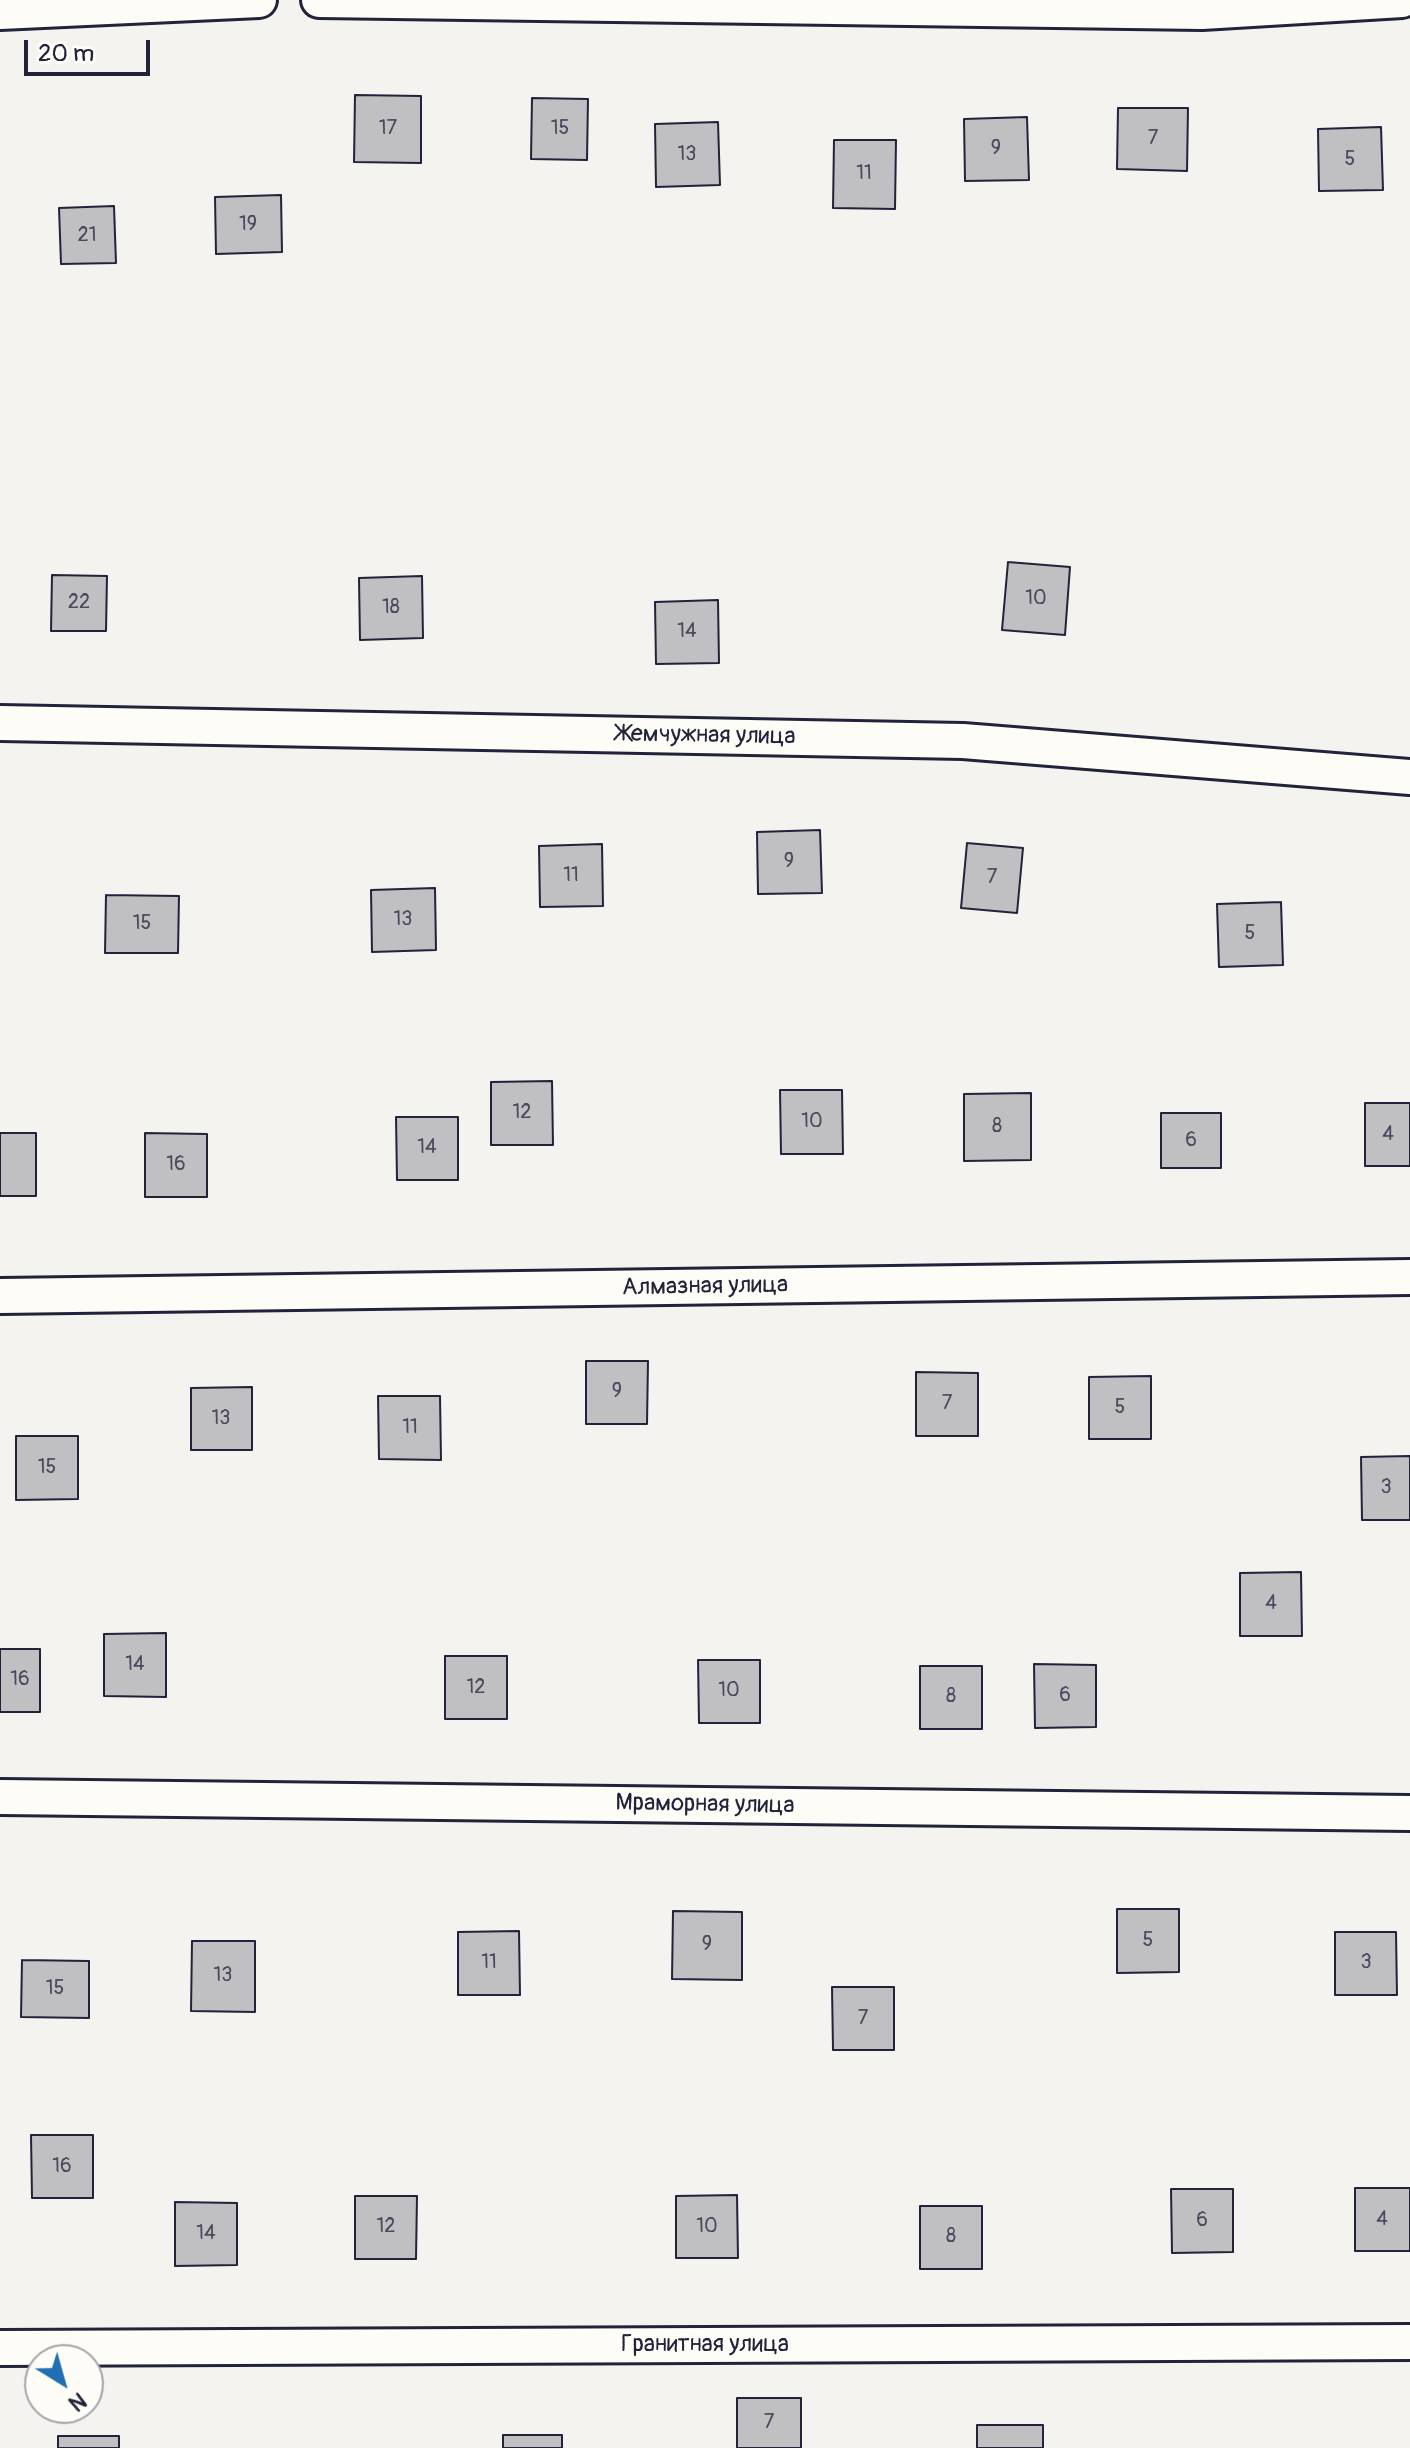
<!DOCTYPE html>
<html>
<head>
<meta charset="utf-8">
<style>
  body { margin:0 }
  #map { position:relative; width:1410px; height:2448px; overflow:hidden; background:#f4f3ef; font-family:Pangolin,sans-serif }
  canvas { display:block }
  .north { position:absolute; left:24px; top:2344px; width:80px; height:80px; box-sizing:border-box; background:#fdfcf7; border:2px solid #a5a5ac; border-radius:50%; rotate:143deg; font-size:22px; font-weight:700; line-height:32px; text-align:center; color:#22223b }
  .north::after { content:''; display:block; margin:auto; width:28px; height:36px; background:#1f6fb2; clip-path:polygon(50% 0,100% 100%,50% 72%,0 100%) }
  .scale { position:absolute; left:24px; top:40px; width:126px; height:36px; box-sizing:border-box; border:4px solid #22223b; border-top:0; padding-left:10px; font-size:24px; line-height:28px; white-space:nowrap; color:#22223b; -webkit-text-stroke:6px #fdfcf7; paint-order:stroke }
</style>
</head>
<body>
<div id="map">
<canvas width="1410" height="2448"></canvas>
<div class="north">N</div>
<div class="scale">20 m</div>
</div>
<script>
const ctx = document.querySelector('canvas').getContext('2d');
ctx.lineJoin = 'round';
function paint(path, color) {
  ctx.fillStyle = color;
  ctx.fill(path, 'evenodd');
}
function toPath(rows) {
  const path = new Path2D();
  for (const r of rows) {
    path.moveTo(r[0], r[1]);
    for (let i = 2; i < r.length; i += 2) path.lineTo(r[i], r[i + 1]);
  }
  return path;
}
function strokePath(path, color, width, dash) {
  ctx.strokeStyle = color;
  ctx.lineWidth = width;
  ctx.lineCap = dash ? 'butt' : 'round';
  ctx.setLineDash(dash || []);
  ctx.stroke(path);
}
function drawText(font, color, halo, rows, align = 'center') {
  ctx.font = font + ' Pangolin,sans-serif';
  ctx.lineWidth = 6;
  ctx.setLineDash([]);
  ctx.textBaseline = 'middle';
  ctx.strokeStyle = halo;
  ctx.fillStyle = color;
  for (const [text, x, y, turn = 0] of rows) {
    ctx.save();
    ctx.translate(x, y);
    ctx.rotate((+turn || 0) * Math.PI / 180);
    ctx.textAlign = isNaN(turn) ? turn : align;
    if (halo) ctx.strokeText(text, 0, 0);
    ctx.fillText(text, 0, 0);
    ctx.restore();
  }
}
const building = toPath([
  [355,95,421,96,421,163,354,162,355,95],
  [532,98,588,99,587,160,531,159,532,98],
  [1118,108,1188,108,1187,171,1117,169,1118,108],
  [1027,117,1029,180,965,181,964,119,1027,117],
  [718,122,720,185,656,187,655,124,718,122],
  [1381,127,1383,190,1319,191,1318,129,1381,127],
  [834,140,896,140,895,209,833,208,834,140],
  [281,195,282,252,216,254,215,197,281,195],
  [114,206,116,263,61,264,59,208,114,206],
  [1008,562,1070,567,1065,635,1002,630,1008,562],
  [52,575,107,576,106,631,51,631,52,575],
  [422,576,423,638,360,640,359,578,422,576],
  [718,600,719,663,656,664,655,602,718,600],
  [820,830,822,893,758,894,757,832,820,830],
  [967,843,1023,848,1017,913,961,908,967,843],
  [602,844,603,906,540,907,539,846,602,844],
  [435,888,436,950,372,952,371,890,435,888],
  [106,895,179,896,178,953,105,953,106,895],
  [1281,902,1283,965,1219,967,1217,904,1281,902],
  [552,1081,553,1145,491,1145,491,1082,552,1081],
  [780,1090,842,1090,843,1154,781,1154,780,1090],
  [1031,1093,1031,1160,964,1161,964,1094,1031,1093],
  [1365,1103,1410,1103,1410,1166,1365,1166,1365,1103],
  [1161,1113,1221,1113,1221,1168,1161,1168,1161,1113],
  [396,1117,458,1117,458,1180,397,1180,396,1117],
  [0,1133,36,1133,36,1196,0,1196,0,1133],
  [145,1133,207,1134,207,1197,145,1197,145,1133],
  [586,1361,648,1361,647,1424,586,1424,586,1361],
  [916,1372,978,1373,978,1436,916,1436,916,1372],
  [1151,1376,1151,1439,1089,1439,1089,1377,1151,1376],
  [252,1387,252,1450,191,1450,191,1388,252,1387],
  [378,1396,440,1396,441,1460,379,1459,378,1396],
  [16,1436,78,1436,78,1499,16,1500,16,1436],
  [1410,1456,1410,1520,1362,1520,1361,1457,1410,1456],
  [1301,1572,1302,1636,1240,1636,1240,1573,1301,1572],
  [166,1633,166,1697,104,1696,104,1634,166,1633],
  [0,1649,40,1649,40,1712,0,1712,0,1649],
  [445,1656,507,1656,507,1719,445,1719,445,1656],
  [698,1660,760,1660,760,1723,699,1723,698,1660],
  [1034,1664,1096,1665,1096,1727,1035,1728,1034,1664],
  [920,1666,982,1666,982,1729,920,1729,920,1666],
  [1117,1909,1179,1909,1179,1972,1117,1973,1117,1909],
  [673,1911,742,1912,742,1980,672,1979,673,1911],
  [519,1931,520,1995,458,1995,458,1932,519,1931],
  [1335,1932,1396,1932,1397,1995,1335,1995,1335,1932],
  [192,1941,255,1941,255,2012,191,2011,192,1941],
  [22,1960,89,1961,89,2018,21,2017,22,1960],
  [832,1987,894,1987,894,2050,833,2050,832,1987],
  [31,2135,93,2135,93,2198,32,2198,31,2135],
  [1355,2188,1410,2188,1410,2251,1355,2251,1355,2188],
  [1171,2189,1233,2189,1233,2252,1172,2253,1171,2189],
  [737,2195,738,2258,676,2258,676,2196,737,2195],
  [355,2196,417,2196,416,2259,355,2259,355,2196],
  [175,2202,237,2203,237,2265,175,2266,175,2202],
  [920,2206,982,2206,982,2269,920,2269,920,2206],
  [737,2398,801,2398,801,2448,737,2448,737,2398],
  [977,2425,1043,2425,1043,2448,977,2448,977,2425],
  [503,2435,562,2435,562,2448,503,2448,503,2435],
  [58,2436,119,2436,119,2448,58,2448,58,2436]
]);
paint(building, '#c0bfc2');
strokePath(building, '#22223b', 2);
const street = toPath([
  [319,0,1202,12,1402,0],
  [0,12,259,0],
  [0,723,963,741,1410,777],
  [0,1296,1410,1277],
  [0,1797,1410,1813],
  [0,2348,1410,2342]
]);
strokePath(street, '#22223b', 40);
strokePath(street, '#fdfcf7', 34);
drawText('20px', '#4a495d', null, [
  ["17",388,129],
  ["15",560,129],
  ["7",1153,139],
  ["9",996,149],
  ["13",687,155],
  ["5",1350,160],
  ["11",864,174],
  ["19",248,225],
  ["21",87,236],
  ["10",1036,599],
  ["22",79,603],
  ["18",391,608],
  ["14",687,632],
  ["9",789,862],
  ["11",571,876],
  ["7",992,878],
  ["13",403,920],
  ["15",142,924],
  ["5",1250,934],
  ["12",522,1113],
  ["10",812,1122],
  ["8",997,1127],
  ["4",1388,1135],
  ["6",1191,1141],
  ["14",427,1148],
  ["16",176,1165],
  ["9",617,1392],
  ["7",947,1404],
  ["5",1120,1408],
  ["13",221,1419],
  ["11",410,1428],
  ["15",47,1468],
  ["3",1386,1488],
  ["4",1271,1604],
  ["14",135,1665],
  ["16",20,1680],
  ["12",476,1688],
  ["10",729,1691],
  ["6",1065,1696],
  ["8",951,1697],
  ["5",1148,1941],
  ["9",707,1945],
  ["11",489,1963],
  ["3",1366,1963],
  ["13",223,1976],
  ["15",55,1989],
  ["7",863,2019],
  ["16",62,2167],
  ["4",1382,2220],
  ["6",1202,2221],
  ["12",386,2227],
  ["10",707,2227],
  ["14",206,2234],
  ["8",951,2237],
  ["7",769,2423]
]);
drawText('24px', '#22223b', '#fdfcf7', [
  ["Жемчужная улица",706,736,1],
  ["Алмазная улица",705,1287,-1],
  ["Мраморная улица",705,1805,1],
  ["Гранитная улица",705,2345]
]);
</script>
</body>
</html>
